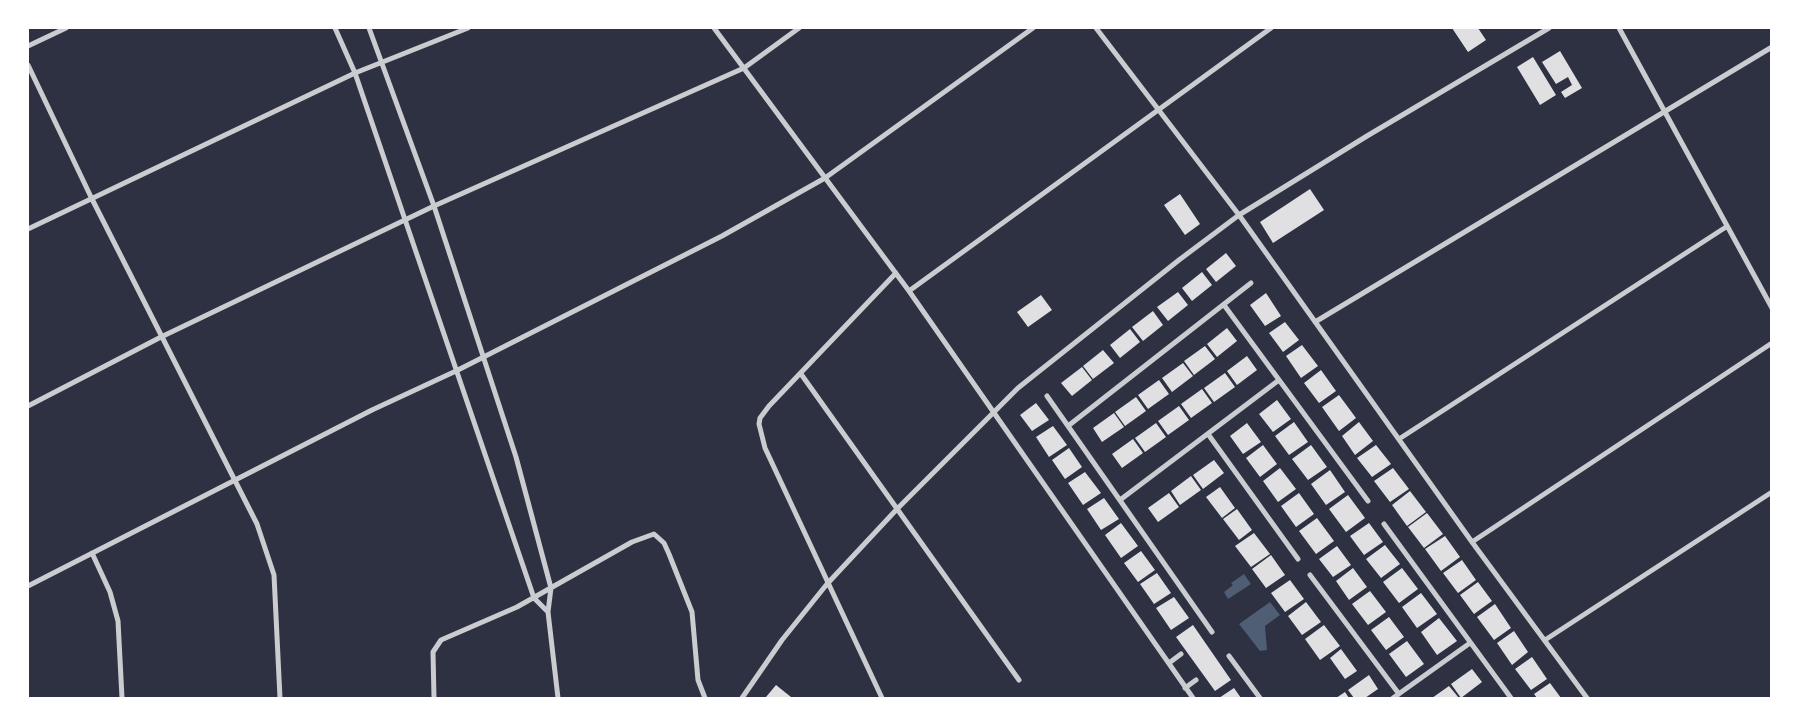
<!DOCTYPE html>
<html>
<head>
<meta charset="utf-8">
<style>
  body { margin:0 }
  #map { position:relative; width:1799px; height:726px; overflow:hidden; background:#2d3142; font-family:"Open Sans",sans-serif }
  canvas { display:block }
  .frame { position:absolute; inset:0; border:29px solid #fff; pointer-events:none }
</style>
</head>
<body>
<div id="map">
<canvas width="1799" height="726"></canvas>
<div class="frame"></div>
</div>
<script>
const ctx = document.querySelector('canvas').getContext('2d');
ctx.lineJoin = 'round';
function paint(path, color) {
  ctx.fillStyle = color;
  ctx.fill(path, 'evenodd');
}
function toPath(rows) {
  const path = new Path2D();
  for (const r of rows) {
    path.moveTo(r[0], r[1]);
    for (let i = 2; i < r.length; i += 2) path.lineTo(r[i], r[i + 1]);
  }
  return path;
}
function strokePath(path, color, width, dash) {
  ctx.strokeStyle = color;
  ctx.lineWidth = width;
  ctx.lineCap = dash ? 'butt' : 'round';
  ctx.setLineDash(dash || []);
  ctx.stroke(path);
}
paint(toPath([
  [1244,574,1251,584,1228,599,1224,592,1233,585,1231,583],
  [1270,602,1280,615,1265,626,1267,650,1260,651,1239,624]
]), '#4f5d75');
paint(toPath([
  [1452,28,1478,28,1486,40,1468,52],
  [1560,51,1582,88,1565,98,1561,92,1572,85,1568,77,1556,84,1542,62],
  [1533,57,1556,95,1540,105,1517,67],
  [1310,189,1324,210,1273,243,1260,222],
  [1180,194,1200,224,1185,235,1164,205],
  [1226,253,1236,266,1216,282,1206,269],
  [1202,272,1212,285,1192,301,1182,288],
  [1178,292,1188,305,1168,321,1157,307],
  [1266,293,1281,316,1265,326,1250,305],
  [1041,295,1052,310,1028,327,1017,312],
  [1153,311,1163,325,1143,341,1132,327],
  [1285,322,1299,340,1283,352,1269,333],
  [1227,328,1237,341,1217,357,1207,344],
  [1130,329,1140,342,1120,358,1110,345],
  [1302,345,1318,366,1301,378,1286,356],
  [1205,346,1215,359,1194,375,1184,361],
  [1103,350,1114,363,1093,379,1083,366],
  [1247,356,1257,370,1237,385,1227,371],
  [1183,363,1193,376,1172,392,1162,378],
  [1082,367,1092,380,1072,396,1061,383],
  [1321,370,1336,391,1319,403,1304,383],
  [1225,373,1235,387,1214,402,1204,388],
  [1159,380,1169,394,1148,409,1138,395],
  [1202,389,1212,403,1191,418,1181,404],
  [1339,395,1356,418,1339,431,1322,407],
  [1136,397,1146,411,1125,426,1115,412],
  [1277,400,1291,419,1273,432,1259,414],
  [1036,403,1049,420,1032,431,1020,415],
  [1179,406,1189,420,1168,435,1158,421],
  [1114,413,1124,427,1102,442,1093,428],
  [1294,422,1308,442,1289,455,1275,436],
  [1359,422,1373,441,1355,455,1342,436],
  [1156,423,1166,437,1145,452,1135,438],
  [1247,423,1261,442,1243,454,1230,436],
  [1053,426,1067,445,1049,457,1036,437],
  [1133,439,1143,453,1122,468,1112,454],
  [1263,445,1277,464,1260,477,1246,458],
  [1311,445,1327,467,1308,480,1292,459],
  [1376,445,1391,464,1372,477,1357,458],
  [1069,448,1082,467,1065,479,1052,460],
  [1214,460,1224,473,1203,489,1193,475],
  [1280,468,1296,489,1278,502,1263,481],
  [1393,468,1409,489,1390,502,1374,481],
  [1330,470,1345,492,1326,505,1311,484],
  [1085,472,1101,493,1083,505,1068,483],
  [1191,476,1201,490,1180,505,1171,491],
  [1220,487,1235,508,1222,518,1206,497],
  [1410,491,1426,512,1407,526,1392,505],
  [1169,493,1179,507,1158,522,1148,508],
  [1299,493,1314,514,1296,527,1281,506],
  [1348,495,1365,518,1346,532,1329,509],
  [1104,498,1119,519,1101,530,1087,509],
  [1237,509,1252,530,1239,540,1223,519],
  [1427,513,1443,534,1424,548,1408,527],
  [1317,518,1334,541,1316,554,1299,531],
  [1121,523,1138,546,1121,558,1105,535],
  [1369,523,1383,542,1364,555,1350,536],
  [1254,533,1270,554,1251,567,1235,546],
  [1445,536,1460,557,1441,571,1425,549],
  [1385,545,1400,564,1381,578,1366,559],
  [1337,546,1351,565,1333,577,1319,559],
  [1141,551,1155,570,1138,582,1124,563],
  [1271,555,1285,575,1266,588,1252,569],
  [1462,560,1476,580,1458,593,1443,573],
  [1353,568,1367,587,1349,600,1336,581],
  [1402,568,1418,589,1399,603,1383,582],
  [1157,573,1171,593,1154,604,1140,584],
  [1290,580,1304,599,1285,612,1271,593],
  [1478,582,1492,601,1474,614,1460,595],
  [1370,591,1386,612,1368,625,1352,604],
  [1421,593,1437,614,1417,628,1402,607],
  [1174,597,1189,618,1171,630,1156,608],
  [1306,602,1321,622,1302,635,1288,616],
  [1495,604,1511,628,1494,640,1477,617],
  [1389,617,1404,637,1386,650,1371,630],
  [1439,618,1457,641,1437,655,1421,632],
  [1193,625,1231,680,1215,691,1176,637],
  [1324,625,1340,646,1320,660,1305,639],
  [1514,631,1528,652,1512,665,1497,643],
  [1407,641,1424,664,1406,677,1389,654],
  [1341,649,1357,671,1345,679,1330,658],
  [1532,657,1547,679,1531,690,1515,669],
  [1472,669,1482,682,1461,698,1451,684],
  [1369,675,1378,689,1365,698,1354,698,1348,690],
  [1550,683,1561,698,1537,698,1534,694],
  [776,685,791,697,790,698,766,697],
  [1449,686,1459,698,1432,698],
  [1234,688,1241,698,1219,698],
  [1345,692,1349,698,1336,698]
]), '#e0e0e3');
strokePath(toPath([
  [335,28,355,73,534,598,548,612],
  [369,28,434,206,516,457,551,588,548,612,558,698],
  [714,28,909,291,1193,698],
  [1096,28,1239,215,1472,542,1587,698],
  [1619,28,1772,308],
  [28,46,66,28],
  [28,65,91,197,257,524,274,575,280,698],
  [28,229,355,73,468,28],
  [909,291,1271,28],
  [1224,305,1368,501],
  [1315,322,1772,47],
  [801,374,1019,680],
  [1047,396,1212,632],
  [28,406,161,337,434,206,744,68,799,28],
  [1068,426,1251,283],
  [1208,434,1298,559],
  [1399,439,1726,227],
  [1120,500,1279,380],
  [1384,524,1511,698],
  [1472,542,1772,343],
  [92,553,110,592,118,621,122,698],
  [1310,575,1399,694],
  [28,586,372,410,456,371,722,236,825,178,1033,28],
  [1545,640,1772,492],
  [1229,656,1260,698],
  [1169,663,1181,654],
  [1185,688,1196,680],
  [434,698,433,652,441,640,517,607,632,542,654,534,664,543,669,554,692,612,698,680,705,698],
  [742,698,782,640,827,584,897,509,1018,388,1179,260,1239,215,1367,136,1549,28],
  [882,698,765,448,759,424,760,418,769,406,896,273],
  [1393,698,1470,643]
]), '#caccd0', 5);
</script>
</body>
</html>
